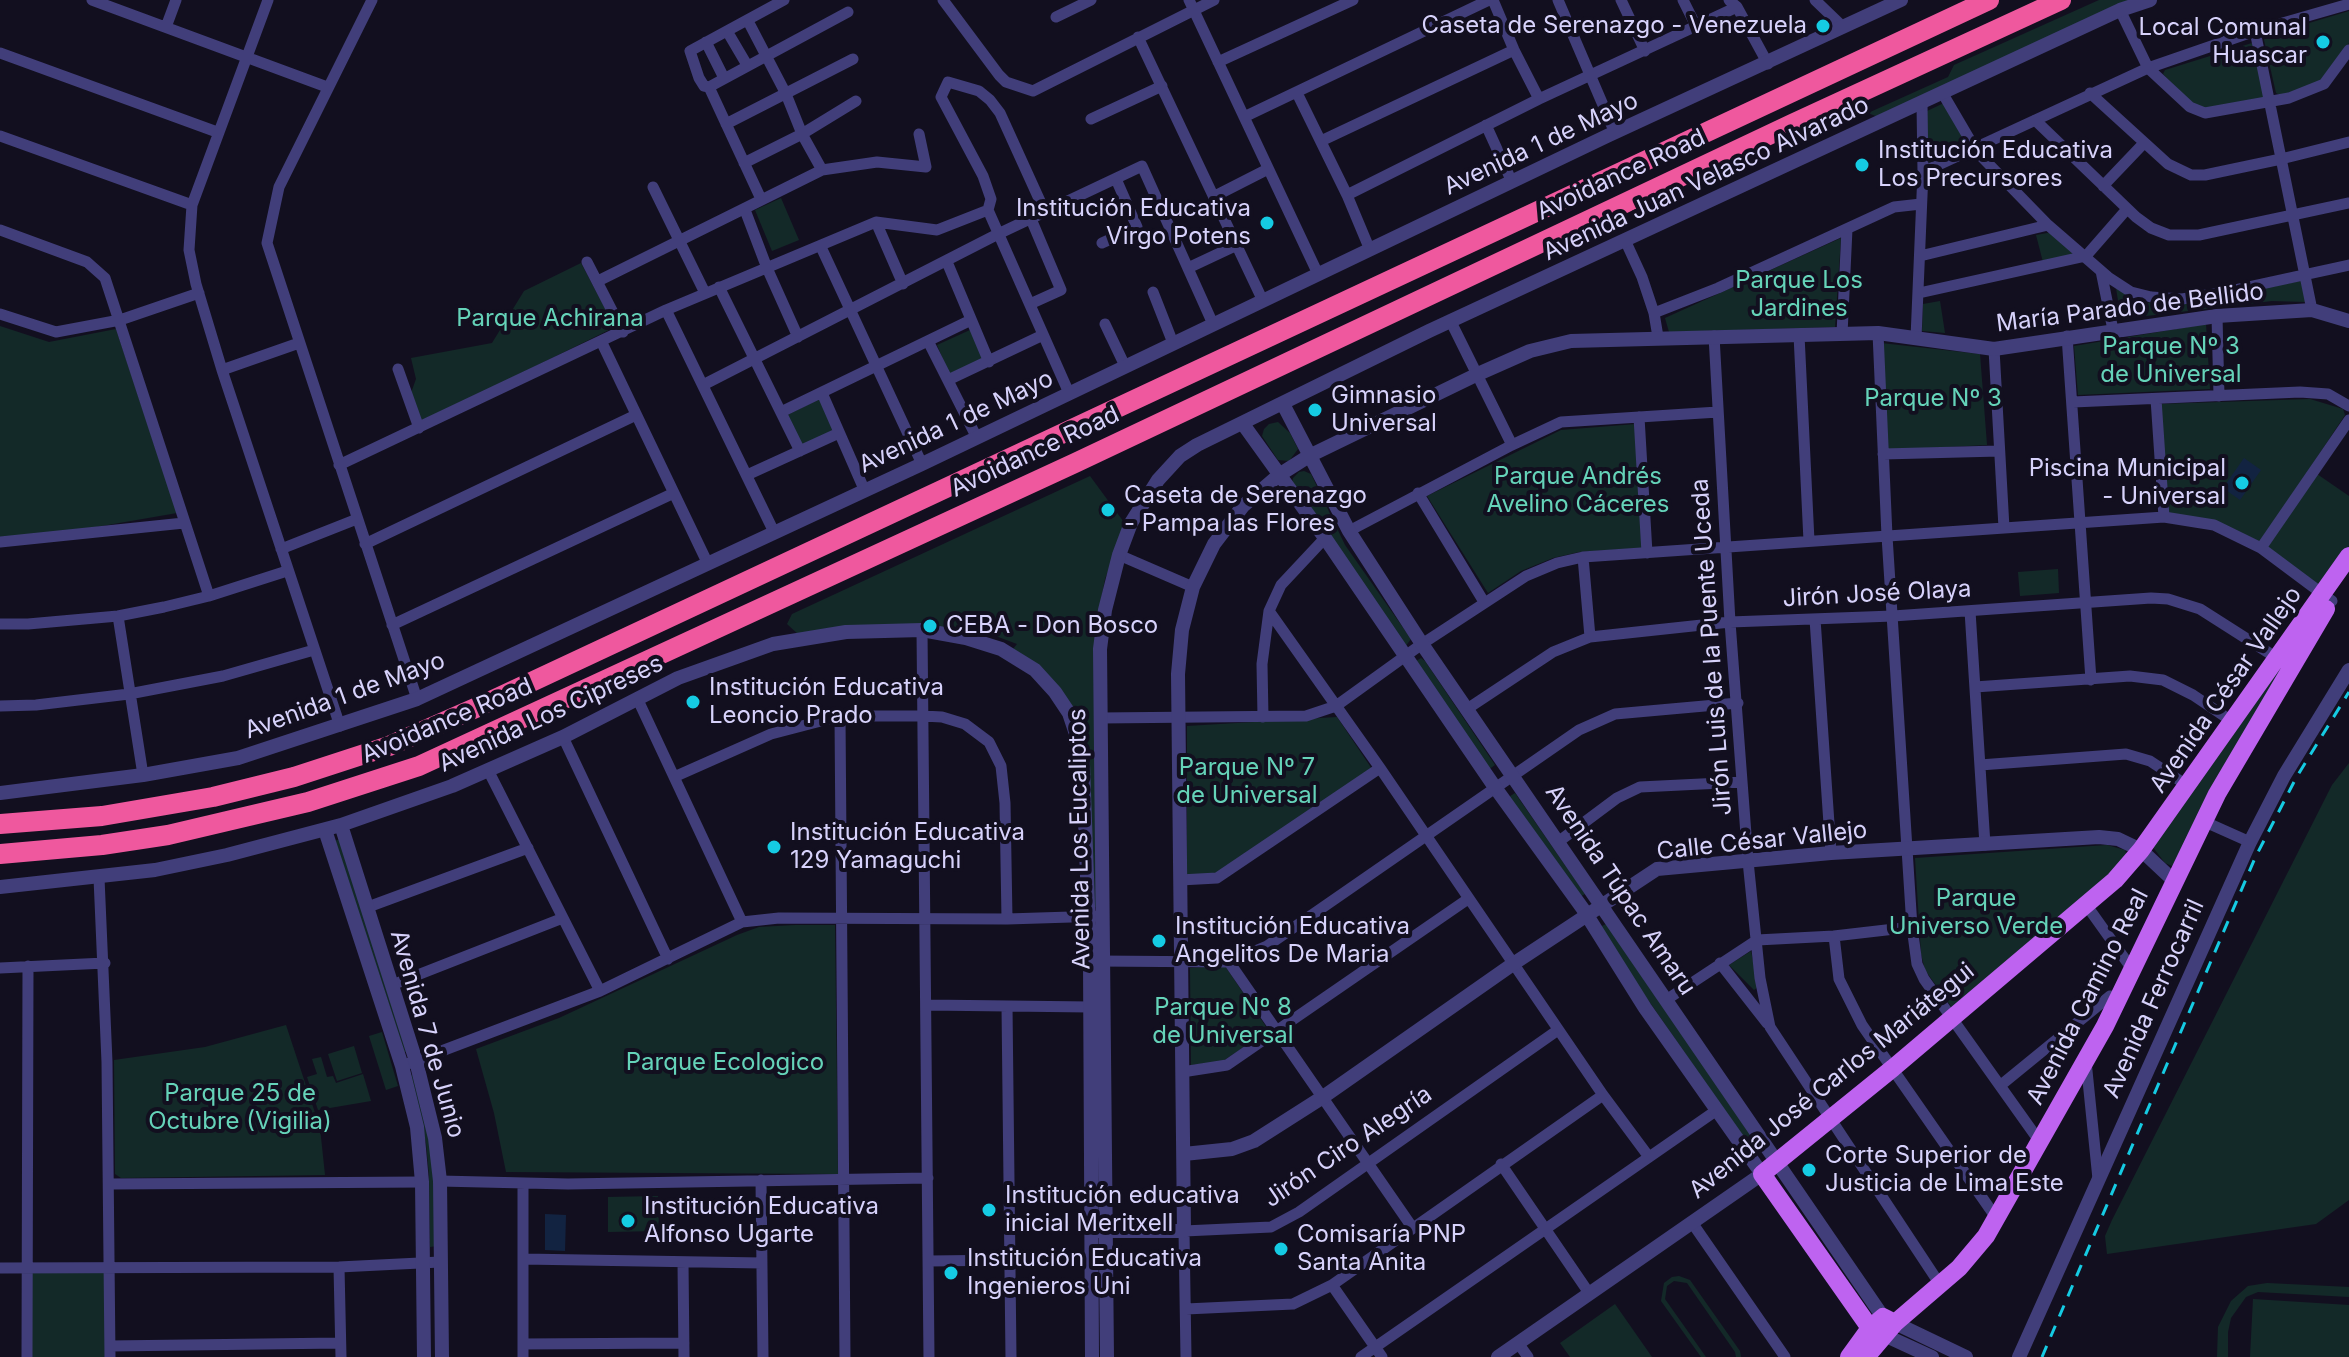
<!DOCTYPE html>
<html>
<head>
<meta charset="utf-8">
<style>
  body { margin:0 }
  canvas { display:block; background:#120f1f }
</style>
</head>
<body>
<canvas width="2349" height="1357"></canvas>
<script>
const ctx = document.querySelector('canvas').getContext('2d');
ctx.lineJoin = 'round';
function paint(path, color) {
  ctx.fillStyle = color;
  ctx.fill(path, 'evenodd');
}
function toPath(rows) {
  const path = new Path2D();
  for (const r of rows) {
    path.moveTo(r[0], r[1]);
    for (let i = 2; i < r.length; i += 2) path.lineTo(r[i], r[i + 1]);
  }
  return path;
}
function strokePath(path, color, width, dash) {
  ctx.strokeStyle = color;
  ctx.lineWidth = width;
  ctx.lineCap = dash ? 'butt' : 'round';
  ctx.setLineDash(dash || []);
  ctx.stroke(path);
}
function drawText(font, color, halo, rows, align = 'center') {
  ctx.font = font + ' Inter,sans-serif';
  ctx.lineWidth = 8;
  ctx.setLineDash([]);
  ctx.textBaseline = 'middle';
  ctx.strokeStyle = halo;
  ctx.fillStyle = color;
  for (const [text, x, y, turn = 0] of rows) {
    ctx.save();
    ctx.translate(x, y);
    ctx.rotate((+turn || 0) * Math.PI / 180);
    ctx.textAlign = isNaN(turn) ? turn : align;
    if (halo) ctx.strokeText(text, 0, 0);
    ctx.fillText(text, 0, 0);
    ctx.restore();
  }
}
paint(toPath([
  [2099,0,2132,0,1878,117,1868,113,1948,77,1954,65],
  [2349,11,2349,43,2324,80,2317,85,2280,95,2276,93,2264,40,2266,36],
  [2252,43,2265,99,2202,109,2187,99,2163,74,2165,70],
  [1944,103,1968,145,1929,163,1925,112],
  [781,198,799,240,772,251,755,210],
  [2053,232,2074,254,2043,262,2036,235],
  [1841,238,1835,327,1669,332,1665,318],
  [581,263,615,327,422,422,411,393,416,379,411,358,492,343,524,291],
  [2301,281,2306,302,2272,301,2121,319,2116,288,2137,301,2170,306],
  [1940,301,1945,333,1922,331,1923,304],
  [2206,324,2210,389,2078,395,2074,346],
  [0,326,49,342,116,329,177,513,67,532,0,537],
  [970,330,985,360,950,376,937,345],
  [1881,343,1980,354,1987,445,1888,450],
  [822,398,836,430,801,446,785,416],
  [2310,399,2343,409,2345,415,2260,543,2166,512,2159,404],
  [1278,422,1290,433,1298,449,1289,461,1278,460,1262,436,1264,429,1269,424],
  [1636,424,1643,548,1579,552,1553,558,1521,571,1488,593,1427,496,1561,430],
  [1304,471,1311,474,1345,545,1411,639,1405,647,1292,483,1293,478,1299,472],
  [2317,474,2349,496,2349,546,2323,583,2318,584,2269,550,2268,546],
  [1090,476,1126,525,1105,579,1097,620,1097,907,1094,907,1079,723,1013,649,1017,644,985,632,977,636,799,635,787,624,792,614],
  [2058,569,2059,593,2020,596,2018,572],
  [1421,658,1425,661,1495,765,1488,770,1416,661],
  [2276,668,2281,671,2176,862,2172,866,2165,863,2152,846],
  [1337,717,1372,769,1212,877,1187,877,1187,726],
  [2349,763,2349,1200,2316,1224,2107,1254,2105,1236,2112,1220,2332,785],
  [1515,793,1585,894,1578,898,1507,798],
  [340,839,409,1051,402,1053,332,842],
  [2107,845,2125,850,2127,856,2098,887,1953,1009,1925,970,1921,954,1915,858],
  [1606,924,1762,1152,1756,1155,1598,928],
  [795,925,835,925,838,1174,506,1172,494,1113,476,1049,559,1018,737,935,759,927],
  [1751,951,1758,987,1754,990,1729,965],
  [1225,966,1269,1031,1221,1062,1191,1065,1190,968],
  [286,1025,320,1128,325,1175,121,1178,115,1174,114,1060,205,1047],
  [382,1032,398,1086,386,1090,369,1036],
  [354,1046,362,1073,337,1081,328,1054],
  [321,1057,327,1077,333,1076,336,1083,363,1074,371,1101,318,1110,307,1077,317,1074,312,1059],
  [416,1074,431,1141,437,1246,430,1247,429,1175,426,1143,409,1076],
  [658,1196,659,1231,608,1232,608,1197],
  [104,1270,106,1357,31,1357,28,1271],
  [1679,1276,1690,1280,1740,1351,1741,1357,1736,1357,1735,1352,1687,1283,1674,1281,1667,1286,1665,1299,1706,1357,1701,1357,1661,1301,1664,1283,1672,1277],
  [2267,1283,2349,1287,2349,1297,2258,1292,2246,1297,2231,1318,2228,1332,2228,1357,2217,1357,2218,1327,2231,1301,2248,1286],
  [2253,1299,2349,1305,2349,1357,2250,1357],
  [1615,1304,1652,1357,1570,1357,1560,1343]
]), '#132928');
paint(toPath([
  [2244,458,2261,470,2240,500,2223,488],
  [545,1214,566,1215,565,1251,545,1250]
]), '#122341');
strokePath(toPath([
  [92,0,327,87],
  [268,0,192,205,189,250,196,284,222,370,340,726],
  [372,0,279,187,267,243,417,699],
  [943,0,999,75,1006,82,1033,91,1214,0],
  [1189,0,1318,274],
  [1493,0,1514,50,1539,99],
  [1558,0,1615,133],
  [1621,0,1645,51],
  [1683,0,1697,28],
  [1729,0,1737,7,1768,64],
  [1815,0,1843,27],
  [2120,10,2148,68,2190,107,2205,113,2289,98,2324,84,2349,50],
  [1056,17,1091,0],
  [748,21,786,94,802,134,822,170],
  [166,27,176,0],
  [727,31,747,65],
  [2255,31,2312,310],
  [1138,37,1263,301],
  [706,42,724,78],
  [0,53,217,132],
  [1218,62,1353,0],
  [709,87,848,12],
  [1297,93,1347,195,1370,250],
  [2090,93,2168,164,2191,175,2205,175,2281,159,2349,142],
  [1943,94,1977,152,2048,225,2108,277,2131,292,2151,297,2182,299,2225,292,2349,265],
  [1244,117,1489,0],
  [1091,119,1162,86],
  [2035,120,2136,217,2151,228,2169,235,2199,235,2349,203],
  [726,124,853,59],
  [1486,125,1512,182],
  [0,136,192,205],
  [1321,141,1514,50],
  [744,163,802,134,856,101],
  [1923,172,2148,68,2255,31,2349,4],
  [2103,186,2144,143],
  [653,187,705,293],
  [1347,195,1539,99,1737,7],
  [1215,196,1268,169],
  [761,199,709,87,704,86,699,78,690,51,784,0],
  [745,210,767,268,798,337],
  [988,210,991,199,983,176,941,97,948,82,979,91,990,100,1000,113,1045,212],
  [988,210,1069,393],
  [876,222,903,284],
  [0,230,87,262,105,278,209,596],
  [1625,240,1642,277,1654,313,1658,337],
  [1102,243,1137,227,1116,179],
  [821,247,922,464],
  [1920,256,2048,225],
  [587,262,623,332],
  [947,262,989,362],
  [1188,268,1237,245],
  [2101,271,2113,330],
  [598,281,822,170,877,162,926,167,919,134],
  [719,287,800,451],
  [1153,292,1173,343],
  [1919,293,2086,256,2127,209],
  [1030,304,1061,290,1031,219],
  [666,310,774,532],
  [1654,313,1718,288,1894,207,1921,204],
  [0,314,56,332,120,320,199,293],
  [2217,316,2219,396],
  [1451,322,1512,445],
  [1105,324,1125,366],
  [1878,333,1887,536,1912,927,1917,964,1924,979,2040,1142],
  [1842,334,1847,229],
  [1799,335,1809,541],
  [1714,336,1730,622,1748,861,1760,978,1770,1027,1941,1286],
  [2067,336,2091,680],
  [1916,338,1923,172,1922,104],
  [928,341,977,438],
  [602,343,707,562],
  [1994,349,2004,528],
  [398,369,419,428],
  [222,370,299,343],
  [948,380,1043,335],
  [703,385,998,234,1142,166,1213,324],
  [822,393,864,489],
  [2156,399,2164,517],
  [2073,402,2300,392,2328,394,2349,406],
  [781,412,971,320],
  [1639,417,1647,553],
  [1883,454,1999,451],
  [339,465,666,310,876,222,937,230,988,210],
  [747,475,839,433],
  [1418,493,1484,602],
  [1349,531,1512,445,1561,422,1718,412],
  [0,542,184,523],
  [365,544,636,415],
  [2261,548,2349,420],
  [281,549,357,519],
  [1119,555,1193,587],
  [1583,557,1590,637],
  [1269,611,1380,768,1603,1095,1649,1157],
  [1970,611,1985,845],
  [118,616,143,775],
  [1815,619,1831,853],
  [0,624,28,624,118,616,164,607,209,596,287,571],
  [392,625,674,493],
  [922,630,929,1357],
  [1975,687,2130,676,2163,680,2193,695,2233,722],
  [638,700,742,922],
  [0,706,36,705,129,694,223,676,314,650],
  [1467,709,1553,652,1590,637,1730,622,1893,616,2151,598,2168,599,2200,609,2280,660],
  [840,716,845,1357],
  [1263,717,1262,664,1269,611,1281,585,1325,538],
  [1100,718,1306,716,1336,706,1422,644,1526,576,1557,563,1583,557,2164,517,2214,525,2261,548,2332,601],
  [563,737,668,959],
  [1980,765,2126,754,2150,761,2188,786],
  [488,770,600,991],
  [674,777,771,734,840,716,923,716,942,717,965,724,989,742,1001,766,1005,803,1007,919],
  [2203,821,2250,842],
  [1558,842,1617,798,1640,787,1742,782],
  [99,878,107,1062,110,1357],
  [1180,880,1217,878,1380,768],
  [2087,906,2132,969],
  [368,907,528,848],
  [1834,936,1839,979,1862,1025,1997,1219],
  [1097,961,1229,962,1267,946,1579,730,1615,714,1738,703],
  [1229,962,1412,1227],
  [1720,963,1767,1023],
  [0,968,105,963],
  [392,985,563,918],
  [1666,1000,1757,940,1834,936,1912,927],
  [927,1005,1090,1007],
  [1007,1006,1011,1357],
  [2086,1061,2098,1179],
  [402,1066,600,991,742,922,779,918,1007,919,1103,916],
  [1182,1072,1227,1065,1468,899],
  [2001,1085,2110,996,2119,997],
  [1501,1164,1589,1293],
  [761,1180,763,1357],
  [440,1181,568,1184,928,1178],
  [110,1184,422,1182],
  [1693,1224,1785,1357],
  [523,1259,762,1263],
  [929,1261,1100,1259],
  [683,1262,684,1357],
  [339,1267,341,1357],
  [0,1268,339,1267,440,1262],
  [1332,1285,1382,1357],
  [1186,1309,1293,1304,1332,1285,1603,1095],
  [1518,1343,1528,1357],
  [523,1344,684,1343],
  [110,1346,340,1343],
  [27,1357,28,966],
  [523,1357,523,1183],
  [1186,1357,1184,1231,1271,1227,1299,1212,1558,1030],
  [1361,1357,1717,1110]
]), '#413e7a', 11);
strokePath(toPath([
  [1283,404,1349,531,1422,644,1883,1317],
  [1243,424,1325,538,1494,786,1583,909,1645,1008,1762,1174,1498,1357],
  [0,793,143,775,238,758,417,699,922,464,1607,136,1901,0],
  [341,825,416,1061,435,1138,440,1181,442,1357],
  [325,830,402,1066,417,1127,422,1182,424,1357],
  [0,887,155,870,227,855,341,825,452,786,563,737,678,678,773,644,846,632,922,630,966,638,1001,649,1035,670,1055,692,1069,713,1078,740,1083,764,1090,962,1092,1357],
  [1184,1154,1232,1149,1254,1141,1323,1097,1513,964,1657,869,1831,853,2099,837,2118,839,2141,850,2173,880],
  [1091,1231,1184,1231,1178,674,1182,630,1193,587,1214,544,1243,506,1279,475,1309,456,1478,374,1530,351,1571,341,1878,333,1994,349,2217,316,2312,310,2349,321],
  [1895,1323,1966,1357],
  [1884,1335,1932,1357],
  [1107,1357,1100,649,1105,610,1119,555,1131,523,1158,480,1180,456,1197,445,1429,331,2120,10,2150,0],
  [2019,1357,2250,842,2284,776,2349,670]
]), '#413e7a', 14);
strokePath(toPath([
  [1884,1335,1870,1328,1762,1174,1893,1068,2115,880,2141,850,2349,556],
  [1849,1357,1870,1328,1883,1317,1895,1323],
  [1866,1357,1895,1323,1959,1268,1986,1236,2105,1026,2217,794,2326,609]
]), '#be63f0', 18);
strokePath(toPath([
  [0,824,102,816,213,797,294,777,389,746,480,706,1989,0],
  [0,854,102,845,168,835,308,802,419,766,1075,463,1792,124,2061,0]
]), '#ef589e', 20);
strokePath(toPath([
  [2042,1357,2255,858,2296,778,2349,692]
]), '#15cbe3', 3, [12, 10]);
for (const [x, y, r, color] of [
  [1823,26,8,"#15cbe3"],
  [2323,42,8,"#15cbe3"],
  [1862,165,8,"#15cbe3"],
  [1267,223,8,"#15cbe3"],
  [1315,410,8,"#15cbe3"],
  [2242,483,8,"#15cbe3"],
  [1108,510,8,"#15cbe3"],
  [930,626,8,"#15cbe3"],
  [693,702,8,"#15cbe3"],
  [774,847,8,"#15cbe3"],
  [1159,941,8,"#15cbe3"],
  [1809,1170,8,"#15cbe3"],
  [989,1210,8,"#15cbe3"],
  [628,1221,8,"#15cbe3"],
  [1281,1249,8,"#15cbe3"],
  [951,1273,8,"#15cbe3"]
]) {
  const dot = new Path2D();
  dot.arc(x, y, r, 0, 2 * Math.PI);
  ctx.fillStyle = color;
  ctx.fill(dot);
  strokePath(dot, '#120f1f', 3);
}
drawText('24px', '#d7d2fb', '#120f1f', [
  ["Caseta de Serenazgo - Venezuela",1807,26,"right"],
  ["Local Comunal",2307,28,"right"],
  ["Huascar",2307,56,"right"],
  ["Institución Educativa",1878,151],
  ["Los Precursores",1878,179],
  ["Institución Educativa",1251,209,"right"],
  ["Virgo Potens",1251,237,"right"],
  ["Gimnasio",1331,396],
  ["Universal",1331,424],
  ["Piscina Municipal",2226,469,"right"],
  ["- Universal",2226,497,"right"],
  ["Caseta de Serenazgo",1124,496],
  ["- Pampa las Flores",1124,524],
  ["CEBA - Don Bosco",946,626],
  ["Institución Educativa",709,688],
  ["Leoncio Prado",709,716],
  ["Institución Educativa",790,833],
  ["129 Yamaguchi",790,861],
  ["Institución Educativa",1175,927],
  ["Angelitos De Maria",1175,955],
  ["Corte Superior de",1825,1156],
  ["Justicia de Lima Este",1825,1184],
  ["Institución educativa",1005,1196],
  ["inicial Meritxell",1005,1224],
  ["Institución Educativa",644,1207],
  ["Alfonso Ugarte",644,1235],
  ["Comisaría PNP",1297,1235],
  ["Santa Anita",1297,1263],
  ["Institución Educativa",967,1259],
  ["Ingenieros Uni",967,1287]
], 'left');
drawText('24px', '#d7d2fb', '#120f1f', [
  ["Avenida 1 de Mayo",1541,144,-25],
  ["Avoidance Road",1621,175,-25],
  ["Avenida Juan Velasco Alvarado",1706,179,-25],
  ["María Parado de Bellido",2130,308,-7],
  ["Avenida 1 de Mayo",956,422,-25],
  ["Avoidance Road",1035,452,-25],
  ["Jirón José Olaya",1877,594,-3],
  ["Jirón Luis de la Puente Uceda",1712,647,-94],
  ["Avenida César Vallejo",2226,690,-55],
  ["Avenida 1 de Mayo",345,696,-20],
  ["Avenida Los Cipreses",551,714,-25],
  ["Avoidance Road",447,721,-23],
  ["Avenida Los Eucaliptos",1080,839,-91],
  ["Calle César Vallejo",1762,841,-6],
  ["Avenida Túpac Amaru",1620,890,56],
  ["Avenida Camino Real",2088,997,-63],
  ["Avenida Ferrocarril",2154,999,-66],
  ["Avenida 7 de Junio",427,1034,74],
  ["Avenida José Carlos Mariátegui",1832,1081,-39],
  ["Jirón Ciro Alegría",1348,1147,-34]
]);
drawText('24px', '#65d3b9', '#120f1f', [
  ["Parque Los",1799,281],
  ["Jardines",1799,309],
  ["Parque Achirana",550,319],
  ["Parque Nº 3",2171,347],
  ["de Universal",2171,375],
  ["Parque Nº 3",1933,399],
  ["Parque Andrés",1578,477],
  ["Avelino Cáceres",1578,505],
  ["Parque Nº 7",1247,768],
  ["de Universal",1247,796],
  ["Parque",1976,899],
  ["Universo Verde",1976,927],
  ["Parque Nº 8",1223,1008],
  ["de Universal",1223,1036],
  ["Parque Ecologico",725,1063],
  ["Parque 25 de",240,1094],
  ["Octubre (Vigilia)",240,1122]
]);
</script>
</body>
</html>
